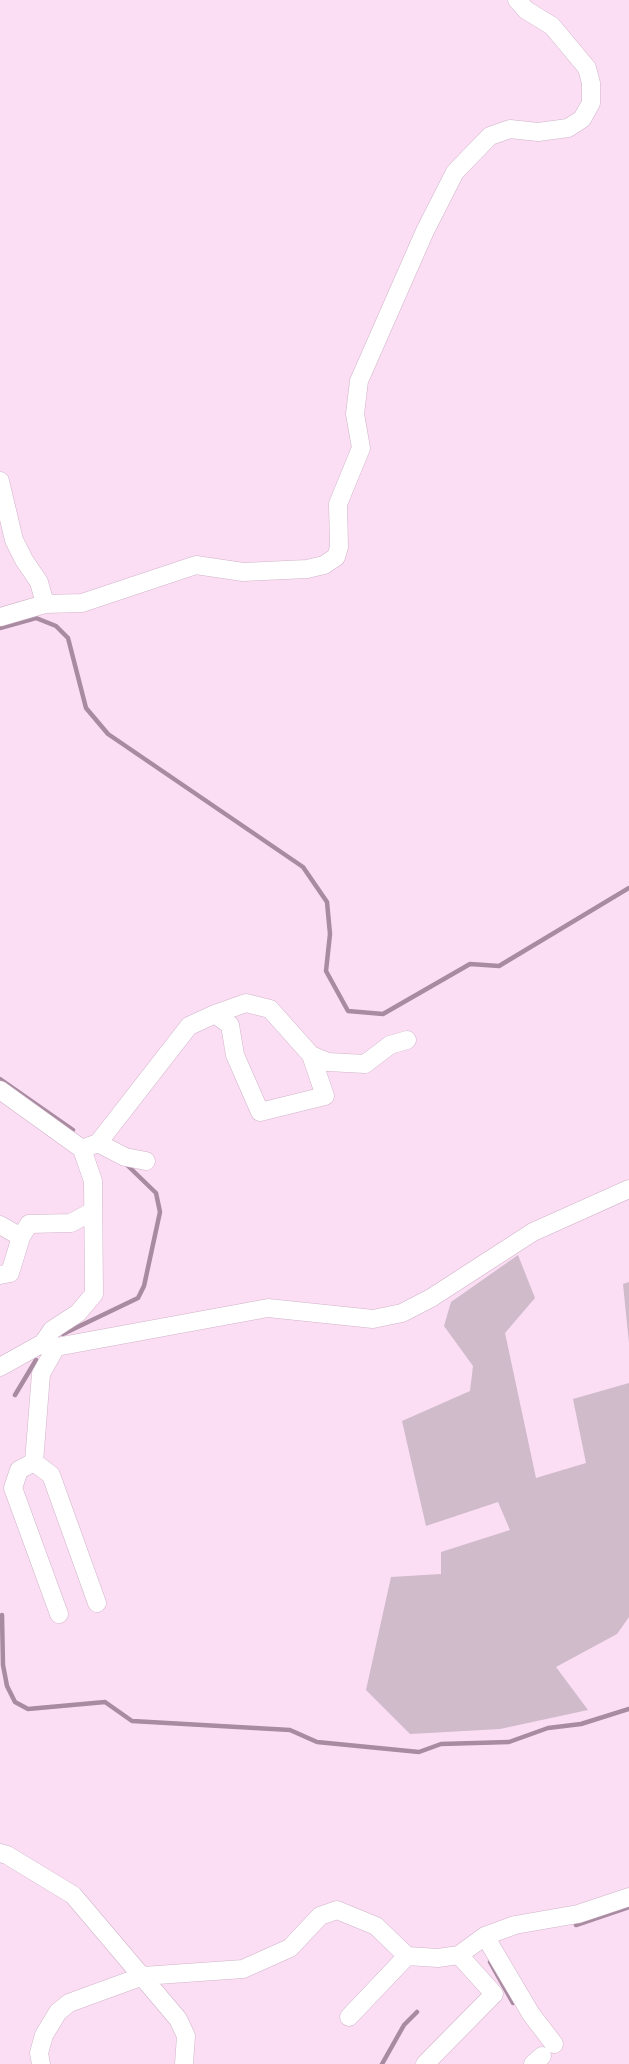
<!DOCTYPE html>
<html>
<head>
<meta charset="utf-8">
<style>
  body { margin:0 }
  canvas { display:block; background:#fbdef4 }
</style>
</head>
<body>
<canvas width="629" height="2064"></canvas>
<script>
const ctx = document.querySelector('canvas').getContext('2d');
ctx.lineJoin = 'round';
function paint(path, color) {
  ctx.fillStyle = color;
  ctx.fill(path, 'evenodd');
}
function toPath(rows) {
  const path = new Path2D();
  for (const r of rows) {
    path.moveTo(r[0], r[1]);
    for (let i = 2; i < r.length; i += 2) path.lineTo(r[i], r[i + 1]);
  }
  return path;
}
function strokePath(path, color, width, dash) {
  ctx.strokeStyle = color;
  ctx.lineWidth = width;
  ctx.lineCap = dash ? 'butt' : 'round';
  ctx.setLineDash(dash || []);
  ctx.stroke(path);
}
paint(toPath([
  [518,1255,535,1298,505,1333,536,1478,586,1463,573,1399,629,1383,629,1617,617,1634,556,1667,588,1710,500,1729,410,1734,366,1690,391,1577,441,1574,441,1552,510,1530,498,1502,426,1526,402,1421,470,1391,473,1366,444,1326,451,1302],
  [629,1282,629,1343,623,1284]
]), '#cfbbca');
strokePath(toPath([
  [0,628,36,618,56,626,68,638,86,708,108,734,303,867,327,902,330,934,326,971,348,1011,383,1014,470,964,499,966,629,888],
  [0,1079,73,1130],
  [63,1334,138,1298,144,1286,160,1212,156,1193,126,1164],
  [15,1395,36,1360],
  [2,1615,3,1665,7,1686,15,1702,28,1709,105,1702,132,1721,290,1730,317,1742,419,1752,441,1744,509,1742,548,1728,581,1724,629,1709],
  [576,1925,629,1907],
  [490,1962,513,2003],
  [382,2064,404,2025,417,2012]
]), '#a88ba1', 4.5);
const street = toPath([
  [0,481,14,540,24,560,39,582,45,604],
  [0,617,45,604,82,603,196,565,243,572,307,569,324,565,336,557,339,547,338,504,361,448,355,414,359,381,425,231,455,172,490,136,510,129,538,132,568,128,582,119,591,103,591,83,587,68,552,26,526,10,517,0],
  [215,1014,230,1025,235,1055,260,1112,325,1096,311,1055],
  [0,1090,82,1149,93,1181,94,1294,78,1313,52,1330,43,1343,0,1367],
  [98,1143,125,1157,146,1161],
  [82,1149,98,1143,189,1026,215,1014,246,1003,270,1009,311,1055,328,1062,365,1064,390,1045,407,1040],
  [0,1225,21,1237],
  [0,1275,10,1273,21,1237,29,1224,71,1223,93,1211],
  [43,1343,56,1347,268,1308,373,1319,402,1313,431,1298,533,1232,629,1189],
  [34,1462,41,1374,56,1347],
  [59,1614,13,1488,19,1470,34,1462,51,1475,97,1603],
  [0,1853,7,1855,73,1895,178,2019,186,2036,184,2064],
  [485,1936,531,2014,554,2044],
  [349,2017,407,1956],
  [41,2064,39,2053,44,2035,58,2012,69,2003,143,1976,243,1969,290,1948,320,1916,337,1910,376,1926,407,1956,438,1958,459,1955,485,1936,515,1925,578,1914,629,1897],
  [425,2064,494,1994,459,1955],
  [533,2064,542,2056]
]);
strokePath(street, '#d0b4c9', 19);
strokePath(street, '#fff', 18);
</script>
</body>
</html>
